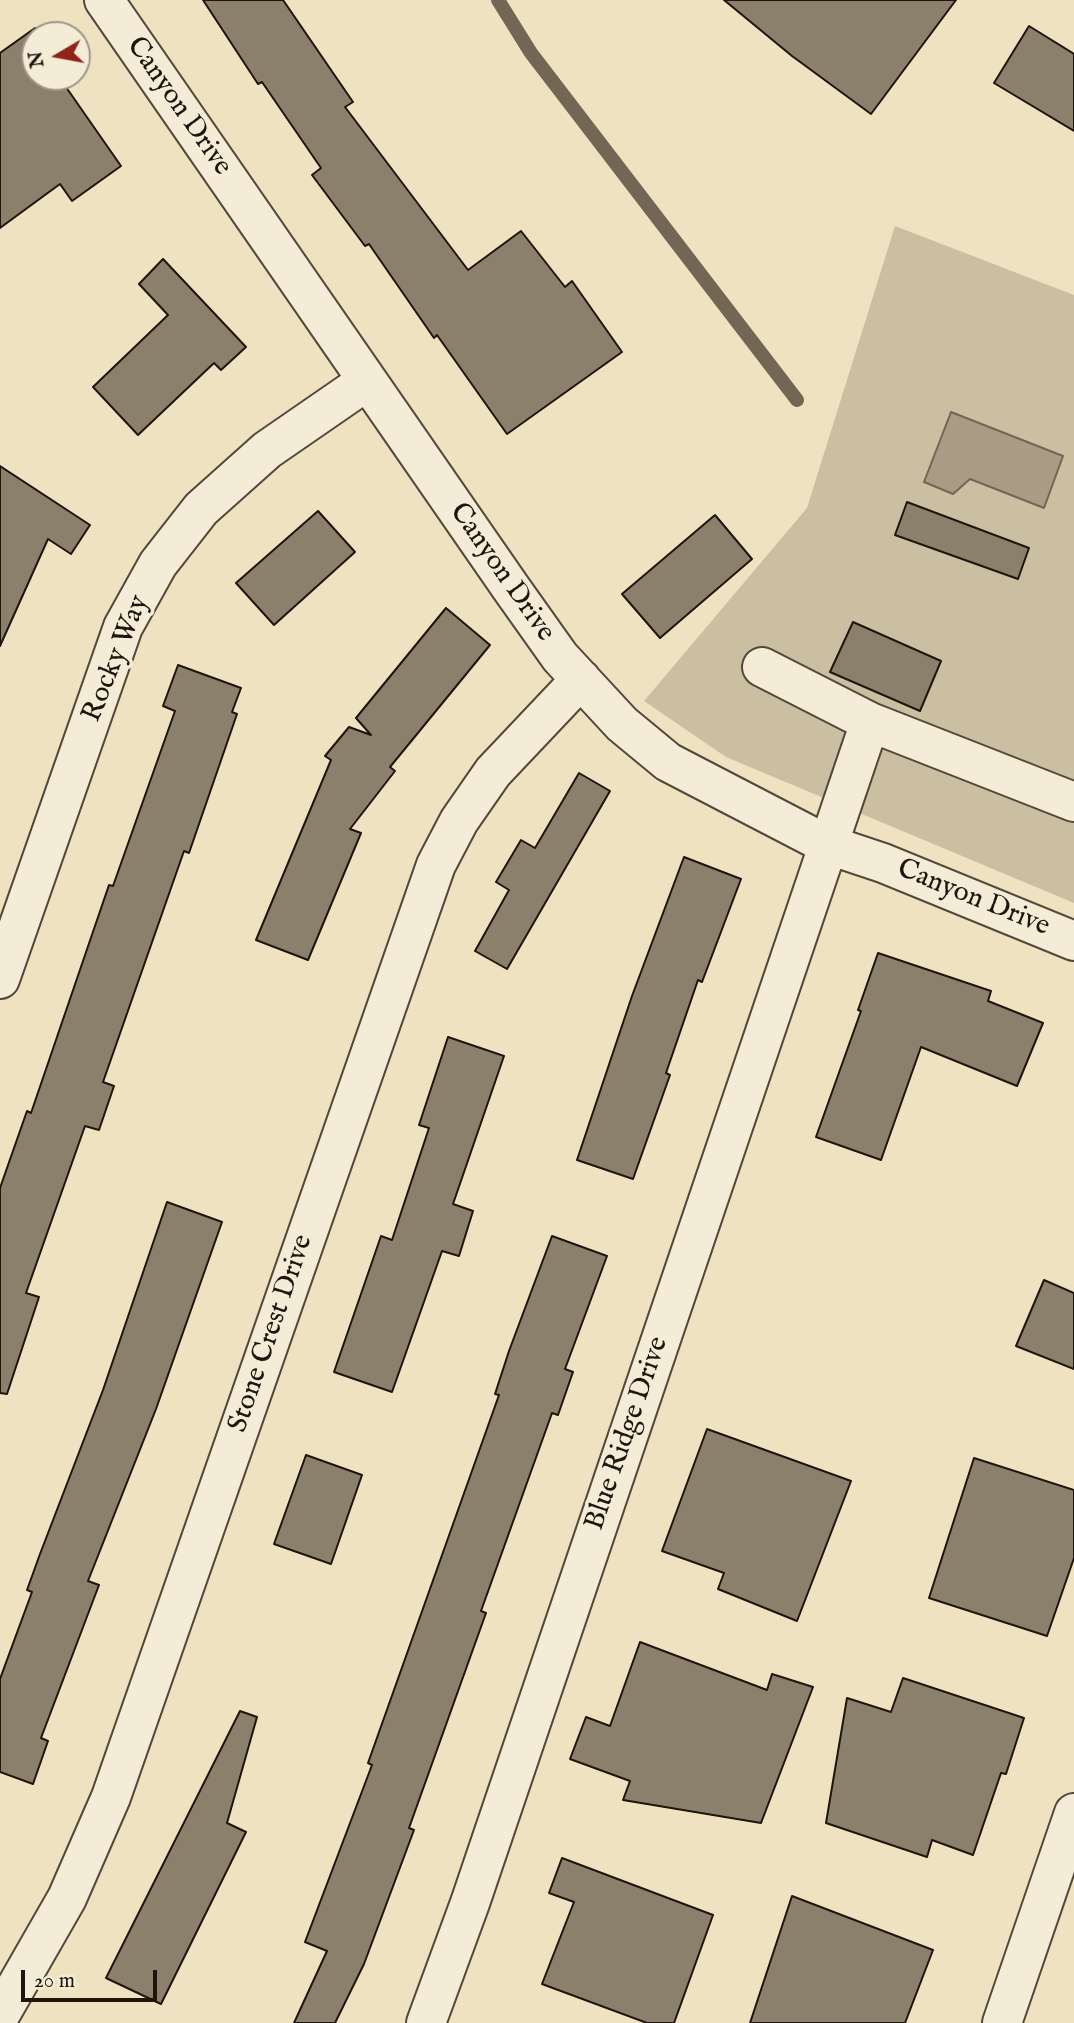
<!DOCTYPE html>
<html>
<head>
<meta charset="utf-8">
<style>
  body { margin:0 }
  #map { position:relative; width:1074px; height:2023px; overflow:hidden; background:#eee2c1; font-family:"IM FELL English",serif }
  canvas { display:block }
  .north { position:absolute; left:21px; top:21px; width:70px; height:70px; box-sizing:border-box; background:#f4ecd7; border:2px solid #9f9686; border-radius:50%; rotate:260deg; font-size:19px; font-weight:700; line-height:28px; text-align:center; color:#20150d }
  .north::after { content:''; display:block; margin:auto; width:24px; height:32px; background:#8f2418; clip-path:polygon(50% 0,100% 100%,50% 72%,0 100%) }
  .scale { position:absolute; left:21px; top:1970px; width:136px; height:32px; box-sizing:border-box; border:4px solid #20150d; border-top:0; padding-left:9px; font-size:21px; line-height:24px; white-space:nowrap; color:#20150d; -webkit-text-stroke:5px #f4ecd7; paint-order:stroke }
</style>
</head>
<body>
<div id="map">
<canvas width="1074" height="2023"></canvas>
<div class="north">N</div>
<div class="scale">20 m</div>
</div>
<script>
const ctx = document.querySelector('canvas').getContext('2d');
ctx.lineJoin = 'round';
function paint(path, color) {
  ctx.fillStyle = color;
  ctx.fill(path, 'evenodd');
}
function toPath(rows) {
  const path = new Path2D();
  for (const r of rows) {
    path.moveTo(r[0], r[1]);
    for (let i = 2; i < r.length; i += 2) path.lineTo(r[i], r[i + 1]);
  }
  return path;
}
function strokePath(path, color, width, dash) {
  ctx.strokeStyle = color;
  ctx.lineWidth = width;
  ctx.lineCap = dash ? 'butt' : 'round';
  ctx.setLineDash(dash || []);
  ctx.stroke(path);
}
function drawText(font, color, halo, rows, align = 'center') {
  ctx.font = font + ' "IM FELL English",serif';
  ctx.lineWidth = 7;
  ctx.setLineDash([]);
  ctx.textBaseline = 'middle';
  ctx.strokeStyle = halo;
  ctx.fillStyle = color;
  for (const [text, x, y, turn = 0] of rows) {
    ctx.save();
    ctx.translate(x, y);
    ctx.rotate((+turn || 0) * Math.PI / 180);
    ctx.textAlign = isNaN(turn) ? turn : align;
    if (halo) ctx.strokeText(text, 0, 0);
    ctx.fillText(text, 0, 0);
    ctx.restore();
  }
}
paint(toPath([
  [895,226,1074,295,1074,903,726,757,644,701,807,508]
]), '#cbbfa2');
const water = toPath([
  [951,412,1063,456,1044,508,970,479,953,494,924,482,951,412]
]);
paint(water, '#a89c84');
strokePath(water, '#726654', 2);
strokePath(toPath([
  [498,0,531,53,797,400]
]), '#726654', 14);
const building = toPath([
  [203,0,283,0,353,102,345,107,468,270,521,231,565,287,572,281,622,352,507,434,437,335,434,338,369,244,365,246,312,175,321,168,262,82,258,84,203,0],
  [724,0,956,0,871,114,792,56,724,0],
  [1029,26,1074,54,1074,131,994,83,1029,26],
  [35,28,35,77,59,77,121,166,72,201,60,184,0,228,0,53,35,28],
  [163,259,246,347,221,370,214,363,138,435,93,387,168,315,139,284,163,259],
  [0,466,90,525,71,554,48,539,0,646,0,466],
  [907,502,1029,548,1018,579,895,535,907,502],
  [318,511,355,552,274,625,236,583,318,511],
  [715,515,752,559,660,638,622,594,715,515],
  [446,608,490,645,390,767,395,771,350,829,361,833,308,960,256,940,331,760,325,756,349,727,371,735,356,718,446,608],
  [853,622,941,661,920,711,830,672,853,622],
  [178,665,241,688,232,712,237,714,189,853,184,851,103,1082,114,1086,99,1130,85,1126,26,1293,39,1297,7,1394,0,1393,0,1188,27,1111,31,1113,109,885,113,886,175,711,163,706,178,665],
  [579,773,610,791,507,969,475,951,509,890,496,882,521,840,535,848,579,773],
  [684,857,741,879,702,982,698,980,666,1073,670,1075,633,1179,577,1160,632,996,684,857],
  [878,953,991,991,988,1001,1043,1023,1017,1086,921,1047,881,1160,816,1137,861,1011,858,1010,878,953],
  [448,1037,504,1056,453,1204,473,1211,459,1256,442,1251,392,1392,334,1372,381,1236,392,1240,429,1128,419,1125,448,1037],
  [167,1202,222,1222,156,1409,88,1581,99,1585,41,1738,48,1741,33,1784,0,1772,0,1679,32,1592,27,1590,40,1554,103,1390,167,1202],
  [552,1236,607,1256,565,1369,573,1372,558,1415,552,1413,481,1611,486,1613,409,1828,414,1830,364,1964,335,2023,294,2023,327,1951,305,1942,372,1765,368,1763,499,1395,495,1394,509,1351,552,1236],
  [1044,1280,1074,1293,1074,1369,1016,1346,1044,1280],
  [707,1429,851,1481,797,1621,718,1589,724,1573,662,1551,707,1429],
  [306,1455,362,1475,331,1564,274,1544,306,1455],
  [974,1458,1074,1490,1074,1558,1047,1636,929,1598,974,1458],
  [640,1642,767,1690,772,1674,813,1687,761,1823,623,1800,630,1781,570,1759,586,1717,610,1726,640,1642],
  [903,1678,1024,1718,1006,1774,1001,1773,973,1855,932,1840,927,1857,826,1823,847,1698,891,1712,903,1678],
  [240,1711,257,1717,227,1823,246,1832,161,2004,106,1978,240,1711],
  [562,1858,713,1915,674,2023,647,2023,542,1984,574,1902,549,1893,562,1858],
  [792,1896,933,1950,905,2023,750,2023,792,1896]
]);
paint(building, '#8b806b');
strokePath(building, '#20150d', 2);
const minor = toPath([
  [104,0,511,588,560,657,622,724,668,762,826,844,883,863,1074,941],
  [762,667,870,722],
  [0,979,123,627,158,564,201,509,267,450,367,381],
  [0,2015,67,1898,111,1797,436,865,459,821,493,772,581,679],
  [426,2023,470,1903,870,722,1074,802],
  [1002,2023,1074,1813]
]);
strokePath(minor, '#54483a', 42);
strokePath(minor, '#f4ecd7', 38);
drawText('28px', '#20150d', '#f4ecd7', [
  ["Canyon Drive",178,107,55],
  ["Canyon Drive",501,573,55],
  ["Rocky Way",117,659,-68],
  ["Canyon Drive",973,899,22],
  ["Stone Crest Drive",272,1334,-71],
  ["Blue Ridge Drive",628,1434,-71]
]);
</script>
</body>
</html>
